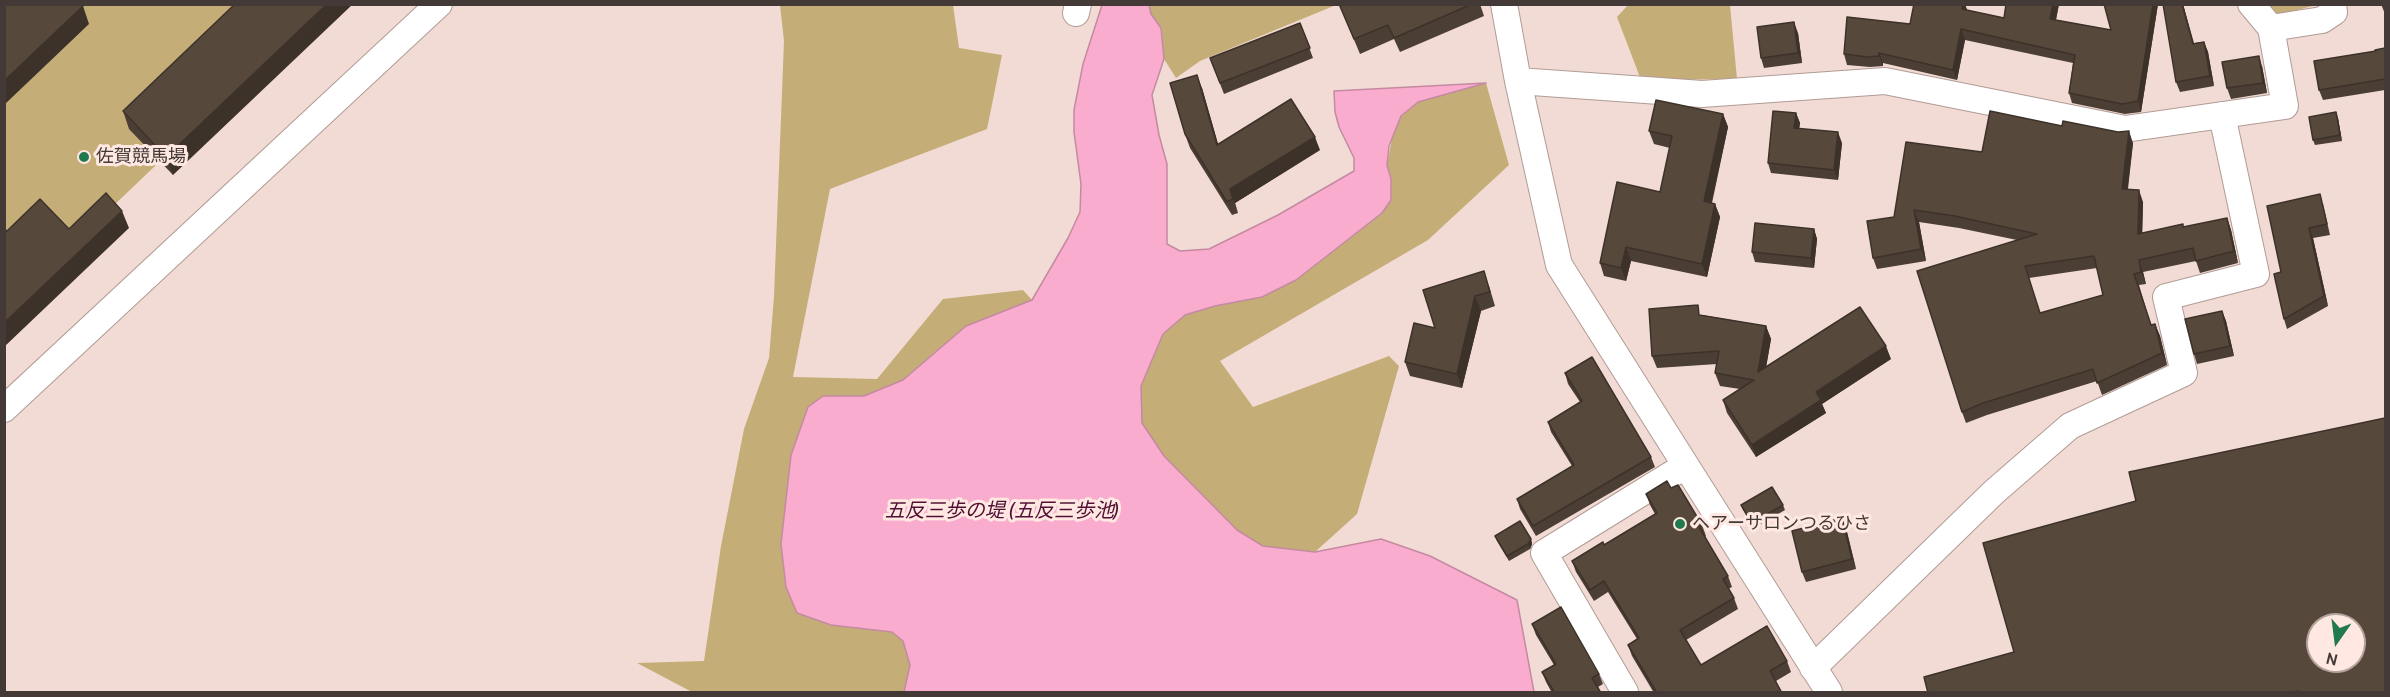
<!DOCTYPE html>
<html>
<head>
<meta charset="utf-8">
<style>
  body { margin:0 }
  #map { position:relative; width:2390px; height:697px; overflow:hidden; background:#f2dbd4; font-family:Cabin,sans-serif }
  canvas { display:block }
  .frame { position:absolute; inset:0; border:6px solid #433a37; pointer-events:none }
  .north { position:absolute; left:2306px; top:613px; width:60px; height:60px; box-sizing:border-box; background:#ffe8e1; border:2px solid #b4a29d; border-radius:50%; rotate:194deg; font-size:16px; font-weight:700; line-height:24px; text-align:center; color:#433a37 }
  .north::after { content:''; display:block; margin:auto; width:21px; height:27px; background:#207a4e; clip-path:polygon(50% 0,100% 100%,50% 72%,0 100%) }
</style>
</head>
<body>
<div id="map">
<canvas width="2390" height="697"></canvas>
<div class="frame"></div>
<div class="north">N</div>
</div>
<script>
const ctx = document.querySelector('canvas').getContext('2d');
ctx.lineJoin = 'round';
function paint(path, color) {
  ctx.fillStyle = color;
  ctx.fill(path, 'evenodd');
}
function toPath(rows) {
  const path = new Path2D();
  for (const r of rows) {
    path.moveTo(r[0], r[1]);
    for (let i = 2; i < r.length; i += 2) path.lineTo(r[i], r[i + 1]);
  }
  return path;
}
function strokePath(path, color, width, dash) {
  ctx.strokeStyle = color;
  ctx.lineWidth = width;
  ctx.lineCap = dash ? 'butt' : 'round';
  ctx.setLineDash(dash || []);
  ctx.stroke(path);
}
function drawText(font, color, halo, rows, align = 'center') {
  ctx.font = font + ' Cabin,"Noto Sans JP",sans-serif';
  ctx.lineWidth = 6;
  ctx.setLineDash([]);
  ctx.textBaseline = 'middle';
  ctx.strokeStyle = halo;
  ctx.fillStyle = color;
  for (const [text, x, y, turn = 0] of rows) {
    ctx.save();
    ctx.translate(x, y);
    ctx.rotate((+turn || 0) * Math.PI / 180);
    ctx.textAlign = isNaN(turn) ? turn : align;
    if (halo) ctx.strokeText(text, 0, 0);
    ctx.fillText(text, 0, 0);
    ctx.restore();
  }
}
paint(toPath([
  [5,5,324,5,5,309],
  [780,5,953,5,959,48,1002,55,987,129,830,189,793,377,877,379,943,299,1023,290,1032,300,966,326,903,380,864,396,823,396,791,455,781,544,786,587,831,625,892,632,903,641,910,665,904,692,692,692,637,663,704,661,721,546,744,429,769,358,774,296,784,41],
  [1149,5,1336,5,1200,61,1176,78,1164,59,1161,28,1151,14],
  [1628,5,1730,5,1737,79,1641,80,1617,17],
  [2266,5,2316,5,2271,17],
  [1486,83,1509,165,1428,240,1220,361,1253,407,1389,356,1399,366,1357,514,1315,552,1263,546,1237,530,1164,456,1142,423,1141,386,1163,334,1185,315,1215,306,1391,179,1387,165,1394,128,1401,116,1418,102]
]), '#c5ad78');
const water = toPath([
  [1102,5,1149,5,1151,14,1161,28,1164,59,1152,95,1159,135,1167,164,1167,244,1180,251,1209,249,1278,215,1354,171,1354,158,1339,127,1335,112,1334,91,1486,83,1418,102,1401,116,1389,146,1387,165,1391,179,1391,200,1382,213,1296,280,1262,297,1215,306,1185,315,1163,334,1141,386,1142,423,1164,456,1237,530,1263,546,1315,552,1381,539,1430,556,1517,600,1534,692,904,692,910,665,903,641,892,632,831,625,797,613,786,587,781,544,791,455,808,407,823,396,864,396,903,380,966,326,1032,300,1068,238,1080,212,1081,184,1074,132,1074,110,1083,64,1102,5]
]);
paint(water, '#faaccf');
strokePath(water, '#c38aa1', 1.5);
const minor = toPath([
  [1504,4,1518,81,1559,265,1829,692],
  [1076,13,1078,4],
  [2271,28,2322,20,2334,12,2333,4],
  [1518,81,1702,94,1885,81,2125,129,2285,106,2271,28,2251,4],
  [4,409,439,4],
  [1813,668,1994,492,2070,426,2184,373,2166,297,2256,274,2222,115],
  [1625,692,1544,553,1685,466]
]);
strokePath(minor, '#b19c95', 28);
strokePath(minor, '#fff', 26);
paint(toPath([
  [235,4,173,175,129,129,123,111],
  [1339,4,1480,4,1484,16,1400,52,1394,39,1360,54],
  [1914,4,1965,4,1967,10,2004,18,2006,4,2059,4,2056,20,2111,30,2104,4,2158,4,2141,112,2125,114,2072,103,2069,93,2073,63,1965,40,1957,80,1883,63,1883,66,1870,67,1847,65,1844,54,1910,24],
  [2183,4,2194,43,2204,42,2208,52,2214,86,2180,92,2176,82],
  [2381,4,2385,4,2385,14],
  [1300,23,1313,58,1224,94,1210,58],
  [1798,33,1802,63,1764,68,1761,58],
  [2385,48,2385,90,2323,100,2319,90,2376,51],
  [2262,66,2267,93,2231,99,2227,88],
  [1202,88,1218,144,1320,150,1235,203,1238,213,1232,215,1190,148,1185,134],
  [1796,113,1800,123,1799,128,1842,143,1838,180,1771,173,1768,163],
  [1723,114,1728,127,1712,203,1715,204,1720,217,1707,277,1631,261,1626,281,1604,276,1600,263,1660,192,1670,148,1654,144,1649,131],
  [2338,118,2342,141,2315,145,2313,140],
  [2133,143,2128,189,2143,202,2142,233,2184,227,2227,218,2231,230,2238,263,2200,273,2196,261,2143,272,2146,284,2139,285,2151,325,2155,324,2160,336,2167,365,2102,395,2097,381,1987,415,1966,423,1962,412,2017,240,1959,228,1919,222,1926,261,1877,269,1873,258,1894,217,1982,152],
  [2097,268,2103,295,2040,313,2029,278],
  [2323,204,2330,235,2313,238,2328,306,2287,329,2284,319,2281,272],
  [1814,229,1817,239,1814,268,1755,262,1752,252],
  [1489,286,1495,306,1481,311,1462,388,1410,376,1405,362,1435,328],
  [2222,311,2226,321,2234,356,2197,364,2194,354],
  [1702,315,1766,326,1771,339,1766,367,1891,359,1822,404,1826,413,1756,457,1727,413,1723,400,1740,389,1720,386,1715,373,1717,364,1657,368,1652,356],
  [1565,373,1651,457,1655,467,1536,536,1520,509,1517,499,1572,466,1551,432,1548,422,1580,402,1568,384],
  [1671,488,1702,525,1706,536,1705,537,1728,576,1732,587,1728,589,1734,598,1738,609,1686,640,1701,665,1787,661,1791,672,1776,681,1782,693,1654,693,1632,656,1628,645,1637,639,1608,592,1594,601,1576,572,1572,561,1604,545,1655,514,1650,505,1646,494],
  [1741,505,1783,505,1785,510,1754,528,1743,510],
  [1842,518,1846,528,1856,569,1806,582,1802,572],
  [1495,536,1531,539,1532,544,1530,549,1509,561,1497,541],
  [1532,624,1599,674,1603,684,1598,687,1601,693,1552,693,1546,682,1542,672,1554,665,1536,635]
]), '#4b3e34');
paint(toPath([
  [327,4,353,4,173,175,166,157],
  [1963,4,1965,4,1967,10,1962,9],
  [2053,4,2059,4,2054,29,2050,19],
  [2153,4,2158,4,2141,112,2138,101],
  [2182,4,2183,4,2196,54,2193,44],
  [83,6,89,24,4,105,4,81],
  [1794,22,1798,33,1802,63,1798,53],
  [1961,29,1965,40,1957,80,1953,70],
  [2204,42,2208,52,2214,86,2210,76],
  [1879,53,1883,63,1883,66,1879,56],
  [2259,56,2262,66,2267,93,2263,83],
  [1197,75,1202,88,1222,158,1217,145],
  [2336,112,2338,118,2342,141,2340,135],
  [1796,113,1800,123,1798,138,1794,128],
  [1723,114,1728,127,1709,214,1704,201],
  [2129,131,2133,143,2126,201,2122,189],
  [1838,132,1842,143,1838,180,1834,170],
  [1315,137,1320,150,1235,203,1238,213,1230,189],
  [2139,190,2143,202,2142,245,2138,234],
  [1715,204,1720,217,1707,277,1702,264],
  [1914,210,1919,222,1926,261,1921,249],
  [122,211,129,228,4,347,4,323],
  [2227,218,2231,230,2238,263,2234,251],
  [2309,228,2313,238,2328,306,2324,296],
  [1814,229,1817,239,1814,268,1811,258],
  [1626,247,1631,261,1626,281,1621,268],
  [2139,260,2143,272,2146,284,2141,272],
  [1475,296,1481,311,1462,388,1457,374],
  [2222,311,2226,321,2234,356,2230,346],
  [2155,324,2160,336,2167,365,2162,353],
  [1766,326,1771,339,1763,385,1758,372],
  [1886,346,1891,359,1822,404,1826,413,1756,457,1752,445,1816,392],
  [1842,518,1846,528,1856,569,1852,559],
  [1531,539,1532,544,1530,549,1528,544]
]), '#3d322a');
const building = toPath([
  [4,4,81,4,83,6,4,81,4,4],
  [235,4,327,4,166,157,123,111,235,4],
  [1339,4,1472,4,1394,38,1388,25,1354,39,1339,4],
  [1914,4,1963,4,1962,9,2004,18,2006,4,2053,4,2050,19,2111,30,2104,4,2153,4,2138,101,2122,104,2069,93,2075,55,1961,29,1953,70,1879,53,1879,56,1867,57,1844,54,1847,17,1910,24,1914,4],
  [2163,4,2182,4,2193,44,2204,42,2210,76,2176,82,2163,4],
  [1794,22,1798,53,1761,58,1757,27,1794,22],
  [1300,23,1310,48,1220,83,1210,58,1300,23],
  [2385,48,2385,79,2319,90,2314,61,2376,51,2375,50,2385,48],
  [2259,56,2263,83,2227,88,2222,62,2259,56],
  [1197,75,1217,145,1291,99,1315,137,1230,189,1233,199,1227,202,1185,134,1170,83,1197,75],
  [1656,100,1723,114,1704,201,1715,204,1702,264,1626,247,1621,268,1600,263,1617,182,1660,192,1672,136,1649,131,1656,100],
  [1773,111,1796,113,1794,128,1838,132,1834,170,1768,163,1773,111],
  [1990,111,2062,126,2063,121,2118,132,2129,131,2122,189,2139,190,2138,234,2183,224,2183,227,2227,218,2234,251,2196,261,2193,248,2139,260,2141,272,2134,274,2151,325,2155,324,2162,353,2097,383,2093,369,1983,403,1962,412,1917,271,2037,234,1955,216,1914,210,1921,249,1873,258,1867,221,1894,217,1906,142,1982,152,1990,111],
  [2094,256,2103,295,2040,313,2025,266,2094,256],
  [2336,112,2340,135,2313,140,2309,117,2336,112],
  [106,193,122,211,4,323,4,229,7,231,40,199,69,229,106,193],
  [2320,194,2327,224,2309,228,2324,296,2284,319,2274,274,2281,272,2267,206,2320,194],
  [1755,223,1814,229,1811,258,1752,252,1755,223],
  [1484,271,1490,292,1475,296,1457,374,1405,362,1414,323,1435,328,1423,290,1484,271],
  [1698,305,1699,315,1766,326,1758,372,1860,307,1886,346,1816,392,1821,400,1752,445,1723,400,1754,380,1715,373,1719,351,1652,356,1649,309,1698,305],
  [2222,311,2230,346,2194,354,2185,319,2222,311],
  [1592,357,1651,457,1533,526,1517,499,1574,465,1548,422,1582,401,1565,373,1592,357],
  [2385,418,2385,693,2298,693,2298,691,2288,693,1928,693,1924,677,2014,652,1983,543,2136,501,2129,472,2385,418],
  [2318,625,2354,625,2354,661,2318,661,2318,625],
  [1667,481,1671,488,1678,485,1702,525,1699,527,1728,576,1723,579,1734,598,1680,630,1701,665,1767,626,1787,661,1770,671,1782,693,1657,693,1628,645,1639,638,1604,581,1590,590,1572,561,1603,542,1604,545,1657,513,1646,494,1667,481],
  [1772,487,1783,505,1752,523,1741,505,1772,487],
  [1842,518,1852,559,1802,572,1792,531,1842,518],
  [1520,521,1531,539,1528,544,1507,556,1495,536,1520,521],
  [1561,607,1599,674,1592,678,1601,693,1555,693,1542,672,1556,664,1532,624,1561,607]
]);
paint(building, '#57483c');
strokePath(building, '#3d322a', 1.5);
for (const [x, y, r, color] of [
  [84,157,6,"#207a4e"],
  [1680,524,6,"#207a4e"]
]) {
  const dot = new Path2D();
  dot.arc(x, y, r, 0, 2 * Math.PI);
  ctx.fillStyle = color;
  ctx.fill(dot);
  strokePath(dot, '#ffe8e1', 2);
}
drawText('18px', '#433a37', '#ffe8e1', [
  ["佐賀競馬場",96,157],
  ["ヘアーサロンつるひさ",1692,524]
], 'left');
drawText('italic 20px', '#520f35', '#ffe8e1', [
  ["五反三歩の堤 (五反三歩池)",1002,511]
]);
</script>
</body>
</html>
